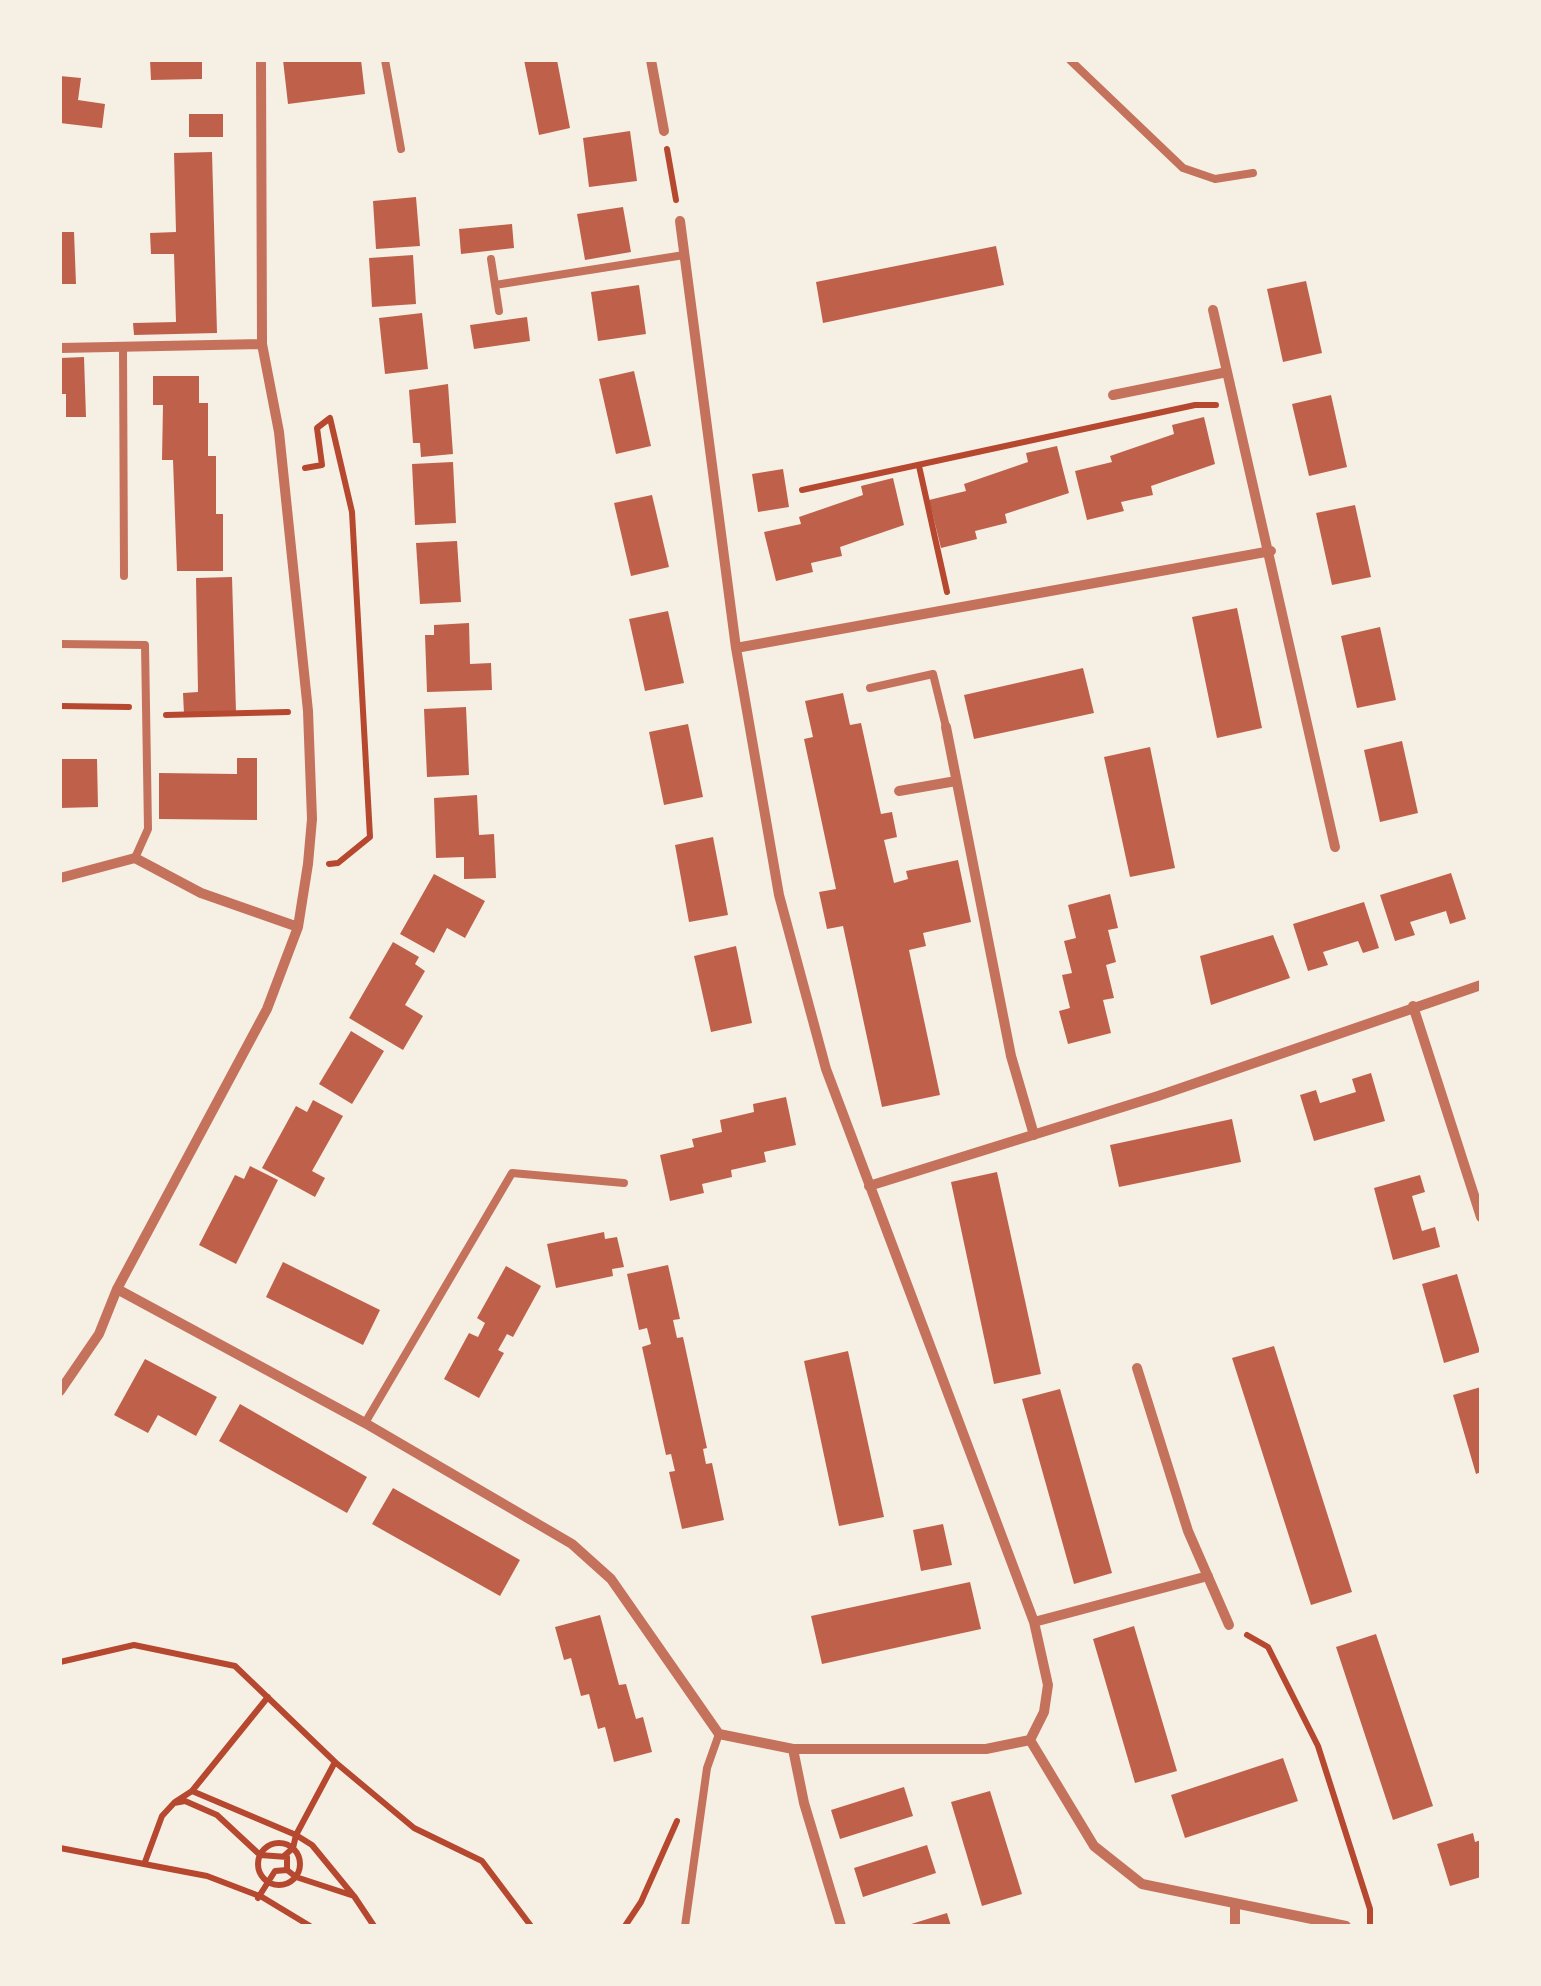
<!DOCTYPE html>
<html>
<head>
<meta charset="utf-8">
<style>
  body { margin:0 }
  #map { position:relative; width:1541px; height:1986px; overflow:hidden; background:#f6efe4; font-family:Figtree,sans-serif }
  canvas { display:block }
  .frame { position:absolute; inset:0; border:62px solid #f6efe4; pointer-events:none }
</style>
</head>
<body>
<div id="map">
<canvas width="1541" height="1986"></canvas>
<div class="frame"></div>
</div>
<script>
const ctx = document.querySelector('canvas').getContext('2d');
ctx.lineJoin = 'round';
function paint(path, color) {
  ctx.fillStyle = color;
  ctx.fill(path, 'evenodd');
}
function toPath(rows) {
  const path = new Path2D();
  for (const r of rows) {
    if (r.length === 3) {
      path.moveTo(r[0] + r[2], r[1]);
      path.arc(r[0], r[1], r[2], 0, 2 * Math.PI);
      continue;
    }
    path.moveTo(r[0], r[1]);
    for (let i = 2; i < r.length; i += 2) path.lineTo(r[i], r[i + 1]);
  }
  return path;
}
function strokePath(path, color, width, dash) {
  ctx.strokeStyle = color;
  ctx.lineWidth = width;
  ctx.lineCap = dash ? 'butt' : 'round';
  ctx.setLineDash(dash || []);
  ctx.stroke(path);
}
paint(toPath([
  [150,60,202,60,202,79,151,80],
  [283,60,361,60,365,94,288,104],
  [524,60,557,60,570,128,539,135],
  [60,76,81,78,78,100,105,104,102,128,60,123],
  [189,114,223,114,223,137,189,137],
  [630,131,637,181,589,187,583,138],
  [212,152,217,333,134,335,133,323,176,322,174,254,151,254,150,233,176,232,174,153],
  [416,197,420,246,376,249,373,201],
  [623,207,631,252,585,260,577,214],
  [512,224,514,248,461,254,459,229],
  [60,232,74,232,76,284,60,284],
  [996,246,1004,285,823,323,816,282],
  [413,255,416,304,372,307,369,258],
  [1306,281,1322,353,1283,362,1267,289],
  [639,285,646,334,598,341,591,292],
  [422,313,428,369,385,374,379,318],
  [527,317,530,341,474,349,470,325],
  [84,357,86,417,66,417,66,394,60,394,60,358],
  [634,371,651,446,616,454,599,379],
  [153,376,199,376,199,403,208,403,208,456,216,456,216,514,223,514,223,571,177,571,173,460,162,460,163,405,153,405],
  [448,384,453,454,421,457,420,443,413,443,409,390],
  [1331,395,1347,467,1309,476,1292,404],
  [1204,417,1215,464,1151,486,1153,495,1121,502,1124,511,1087,520,1075,471,1112,462,1110,456,1174,434,1172,425],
  [1057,446,1069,493,1005,514,1007,523,975,531,977,539,941,548,929,500,966,491,964,484,1028,462,1026,453],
  [453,462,456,523,415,525,412,464],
  [783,469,789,507,758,512,752,474],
  [893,478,904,525,840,547,842,556,811,563,813,572,776,581,764,532,801,524,799,517,863,495,861,486],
  [652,495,669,567,631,576,614,503],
  [1355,505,1371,577,1332,585,1316,513],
  [457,541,461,602,420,604,416,543],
  [232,577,236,712,184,714,183,693,198,692,196,578],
  [1237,608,1262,728,1217,738,1192,617],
  [668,611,684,683,645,691,629,619],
  [469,623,470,664,491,663,492,690,427,692,425,635,434,635,434,625],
  [1380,627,1396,700,1357,708,1341,636],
  [1083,668,1094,713,974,739,964,695],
  [843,693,850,725,861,723,881,814,892,812,897,837,884,840,894,883,908,879,906,871,958,860,971,922,923,933,926,946,909,950,940,1095,882,1107,843,926,827,929,819,892,836,889,804,739,813,737,805,701],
  [466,707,469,775,427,777,424,709],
  [688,724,703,797,664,805,649,732],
  [1402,741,1418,813,1380,822,1364,750],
  [1150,747,1175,868,1130,877,1104,757],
  [237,758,257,758,257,820,159,819,159,773,237,774],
  [60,759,97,759,98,807,60,808],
  [477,795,479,835,494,834,496,878,464,879,464,857,436,858,434,798],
  [713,837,728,915,689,922,675,845],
  [1451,873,1466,919,1450,924,1446,911,1410,922,1415,935,1395,941,1380,895],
  [434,874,485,901,465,938,447,928,434,953,400,934],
  [1110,894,1118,928,1108,930,1116,962,1106,965,1114,998,1103,1000,1111,1033,1068,1044,1059,1011,1070,1008,1062,975,1072,973,1064,941,1076,938,1068,905],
  [1364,902,1379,948,1363,953,1358,941,1323,952,1328,965,1308,971,1293,924],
  [1273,935,1290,978,1211,1005,1200,956],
  [393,942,419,957,415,964,425,971,405,1005,423,1016,403,1050,349,1018],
  [736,946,752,1023,711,1032,694,956],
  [351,1031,384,1051,352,1104,319,1084],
  [1371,1073,1385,1121,1314,1141,1300,1095,1316,1090,1320,1103,1356,1092,1352,1079],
  [786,1097,796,1145,764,1152,766,1162,731,1170,732,1177,702,1184,704,1193,670,1201,660,1155,694,1147,692,1139,722,1132,720,1120,754,1112,753,1104],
  [313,1100,343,1116,312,1171,325,1178,315,1197,262,1168,296,1106,307,1112],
  [1232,1119,1241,1162,1119,1187,1110,1145],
  [250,1166,278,1180,236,1264,199,1245,235,1175,244,1179],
  [997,1172,1041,1374,994,1384,951,1182],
  [1420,1175,1425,1192,1412,1196,1422,1231,1435,1227,1440,1247,1393,1260,1374,1188],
  [604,1232,605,1239,617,1237,624,1267,612,1269,613,1276,556,1288,547,1244],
  [283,1262,380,1310,363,1345,266,1297],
  [668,1265,680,1319,673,1320,677,1338,683,1337,707,1448,703,1449,706,1464,712,1463,724,1520,682,1529,669,1472,675,1471,671,1454,666,1455,642,1347,651,1344,647,1328,639,1330,627,1274],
  [506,1266,541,1286,513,1337,507,1334,498,1350,504,1353,479,1398,444,1379,469,1333,478,1337,485,1323,477,1318],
  [1457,1274,1480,1352,1444,1363,1422,1284],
  [1274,1346,1352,1592,1311,1605,1232,1358],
  [848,1351,884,1517,839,1526,804,1361],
  [145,1359,217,1397,196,1436,158,1415,148,1433,114,1415],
  [1481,1387,1481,1472,1476,1474,1453,1395],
  [1060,1389,1112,1573,1074,1584,1022,1399],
  [240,1404,367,1477,347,1513,219,1441],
  [393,1488,520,1560,500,1596,372,1524],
  [943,1524,952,1565,921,1571,913,1530],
  [970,1582,981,1629,822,1664,811,1616],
  [600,1615,619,1685,626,1684,636,1719,643,1717,652,1752,614,1762,605,1727,598,1729,589,1694,581,1696,571,1658,564,1660,555,1627],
  [1134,1626,1177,1771,1135,1783,1093,1639],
  [1376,1634,1433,1806,1393,1820,1336,1647],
  [1283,1758,1298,1801,1185,1838,1171,1795],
  [904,1787,913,1816,840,1839,831,1810],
  [990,1791,1022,1894,982,1906,951,1802],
  [1473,1833,1475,1842,1481,1840,1481,1877,1450,1886,1437,1844],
  [927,1845,936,1873,863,1897,854,1868],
  [947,1913,951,1926,908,1926,908,1925]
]), '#bf614a');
strokePath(toPath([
  [667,149,676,200],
  [919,466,947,592],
  [305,468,322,465,317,428,330,418,352,512,370,837,338,863,329,864],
  [802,490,1195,405,1216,405],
  [60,706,129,707],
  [166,715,288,712],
  [1247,1635,1268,1647,1318,1746,1370,1909,1370,1925],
  [60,1662,134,1645,235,1666,335,1762,414,1828,482,1861,531,1926],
  [192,1791,268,1697],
  [175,1802,192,1791,296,1835,335,1762],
  [279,1864,21],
  [60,1848,207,1876,262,1897,310,1926],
  [284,1856,293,1848,296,1835,312,1845,353,1895],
  [145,1862,162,1816,174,1803,185,1801,217,1815,260,1855,287,1857,287,1870,296,1877,354,1896,374,1926],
  [258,1898,275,1871,287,1870],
  [625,1926,641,1902,677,1821]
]), '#b5482f', 6);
strokePath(toPath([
  [385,60,401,149],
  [1070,60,1183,168,1215,179,1253,173],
  [491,259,495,285,684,255],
  [495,285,499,311],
  [123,348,124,576],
  [60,644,145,645,148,829,135,858],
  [870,688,933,674,946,727],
  [365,1423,512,1173,624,1183],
  [685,1926,707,1768,719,1734]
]), '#c5725c', 8);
strokePath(toPath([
  [651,60,664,131],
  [680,221,736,648,779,895,826,1069,1034,1622,1048,1685,1044,1712,1030,1740],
  [1213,310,1335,847],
  [60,348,262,344],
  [1113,395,1227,372],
  [736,648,1271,551],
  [946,727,1011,1056,1034,1135],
  [899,791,956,781],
  [60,878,135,858,201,893,298,927],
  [1413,1006,1481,1217],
  [869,1186,1158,1096,1481,985],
  [117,1289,365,1423,572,1544,611,1579,719,1734,793,1749,986,1749,1030,1740],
  [1137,1368,1188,1531,1229,1625],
  [60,1391,99,1334,117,1289,267,1009,298,927,308,864,312,819,308,711,279,432,262,344,261,60],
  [1034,1622,1208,1576],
  [1030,1740,1094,1846,1142,1884,1346,1926],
  [793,1749,804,1803,841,1926],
  [1235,1906,1235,1926]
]), '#c5725c', 10);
</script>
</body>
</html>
